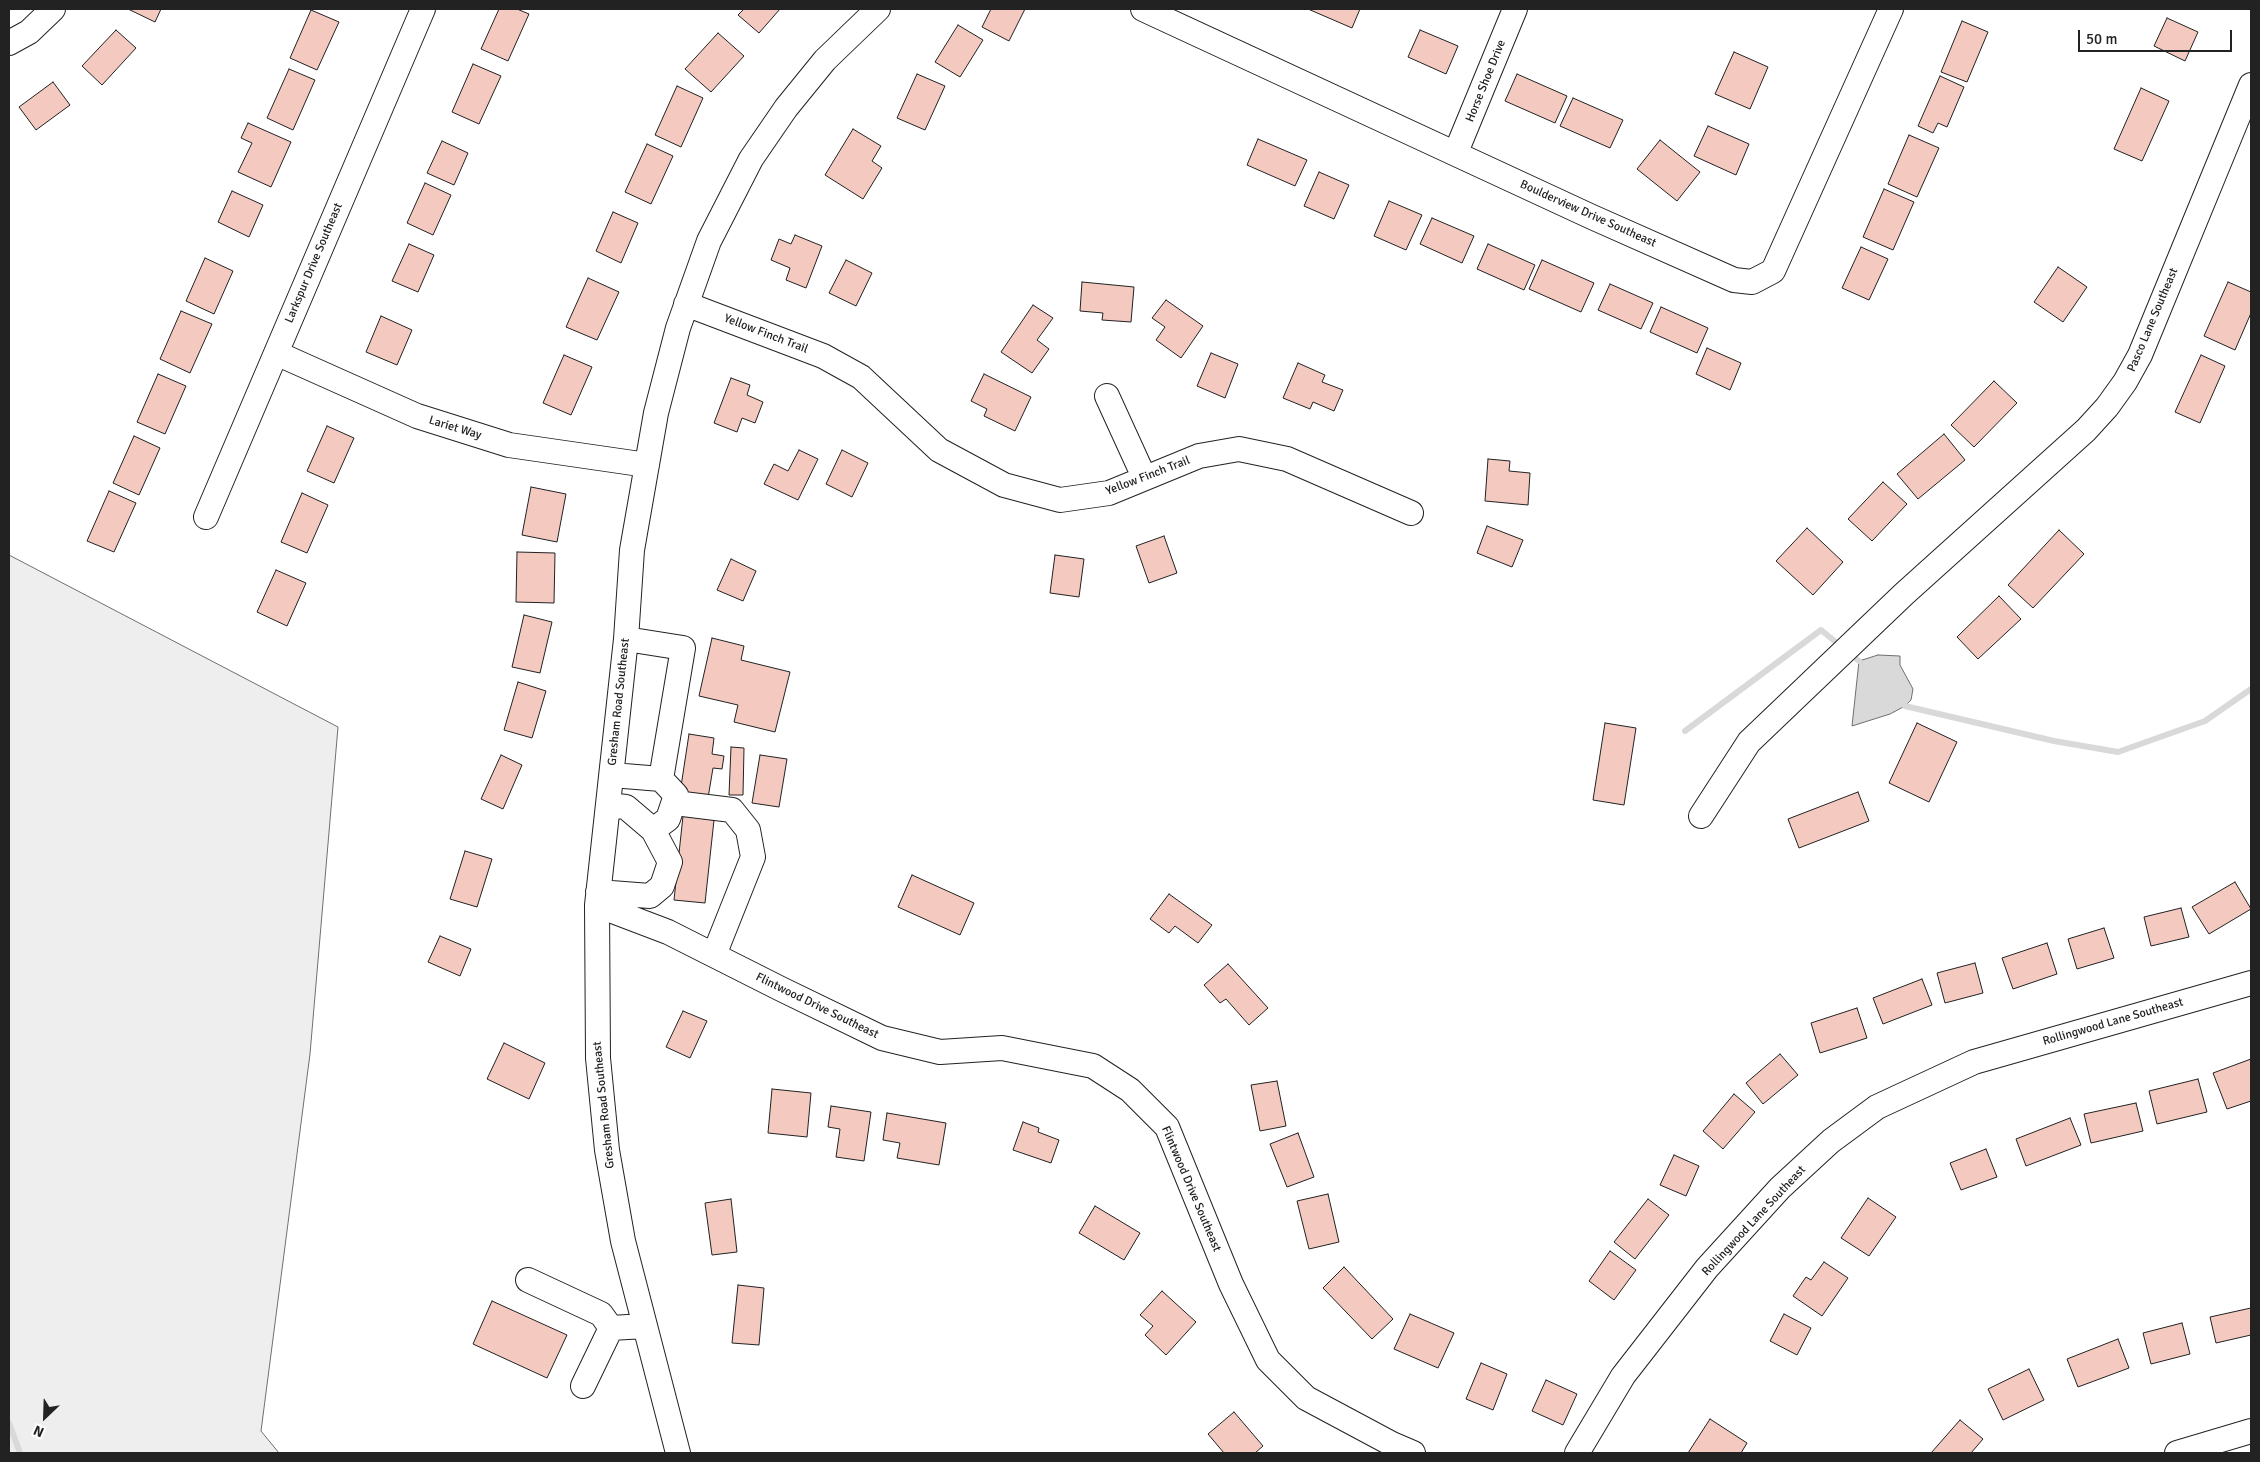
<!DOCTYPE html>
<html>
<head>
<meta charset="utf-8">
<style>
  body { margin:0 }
  #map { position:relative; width:2260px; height:1462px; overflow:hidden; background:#fff; font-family:Signika,sans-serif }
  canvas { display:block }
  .frame { position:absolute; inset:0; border:10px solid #222; pointer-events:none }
  .north { position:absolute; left:20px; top:1392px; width:50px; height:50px; -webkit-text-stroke:4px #fff; paint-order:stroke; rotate:204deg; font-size:14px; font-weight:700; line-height:20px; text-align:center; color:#222 }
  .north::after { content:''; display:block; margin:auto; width:18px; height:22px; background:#222; clip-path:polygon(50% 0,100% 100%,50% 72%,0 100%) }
  .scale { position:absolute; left:2078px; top:30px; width:154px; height:22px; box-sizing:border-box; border:2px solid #222; border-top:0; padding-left:6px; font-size:15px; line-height:18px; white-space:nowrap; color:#222; -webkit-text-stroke:4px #fff; paint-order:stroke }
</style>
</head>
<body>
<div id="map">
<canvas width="2260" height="1462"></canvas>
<div class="frame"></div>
<div class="north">N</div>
<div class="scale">50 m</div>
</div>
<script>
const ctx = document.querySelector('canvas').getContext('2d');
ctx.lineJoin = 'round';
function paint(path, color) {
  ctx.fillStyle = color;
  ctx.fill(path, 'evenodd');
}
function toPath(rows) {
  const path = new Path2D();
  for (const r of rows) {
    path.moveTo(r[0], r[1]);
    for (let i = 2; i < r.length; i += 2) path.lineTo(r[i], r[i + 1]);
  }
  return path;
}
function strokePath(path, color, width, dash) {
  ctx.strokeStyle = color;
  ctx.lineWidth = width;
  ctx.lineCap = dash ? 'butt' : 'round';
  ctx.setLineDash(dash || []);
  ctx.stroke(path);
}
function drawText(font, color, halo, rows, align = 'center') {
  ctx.font = font + ' Signika,sans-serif';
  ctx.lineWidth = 4;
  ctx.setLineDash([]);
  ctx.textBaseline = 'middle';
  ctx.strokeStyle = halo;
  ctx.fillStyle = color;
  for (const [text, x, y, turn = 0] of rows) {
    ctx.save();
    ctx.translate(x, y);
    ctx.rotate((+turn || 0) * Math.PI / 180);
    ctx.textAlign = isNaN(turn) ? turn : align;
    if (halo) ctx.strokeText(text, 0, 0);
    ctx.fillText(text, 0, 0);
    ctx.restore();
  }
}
const green = toPath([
  [9,555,338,727,310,1054,261,1431,279,1453,9,1453,9,555]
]);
paint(green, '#eee');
strokePath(green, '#6f6f6f', 1);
const water = toPath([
  [1878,655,1900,656,1900,665,1913,689,1911,700,1905,706,1890,714,1852,726,1859,661,1878,655]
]);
paint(water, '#d9d9d9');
strokePath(water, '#6f6f6f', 1);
strokePath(toPath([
  [1849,653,1859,661],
  [1905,706,2054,741,2118,752,2205,721,2251,689],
  [1685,731,1821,630,1842,647],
  [9,1423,20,1453]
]), '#d9d9d9', 6);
const building = toPath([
  [128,9,161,9,155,22,128,9],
  [499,9,517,9,529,14,508,61,481,49,499,9],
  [744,9,780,9,759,33,738,15,744,9],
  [991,9,1025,9,1009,41,982,27,991,9],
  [1308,9,1360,9,1352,28,1308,9],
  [311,10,339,22,317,70,290,58,311,10],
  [2167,18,2198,32,2185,61,2154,46,2167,18],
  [1962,21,1988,32,1967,82,1941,72,1962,21],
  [958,25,983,40,960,77,935,62,958,25],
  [116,30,136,48,102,85,82,66,116,30],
  [1420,30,1458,46,1446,74,1408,57,1420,30],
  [718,33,744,56,711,92,685,69,718,33],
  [1734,52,1768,67,1750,109,1715,94,1734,52],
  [473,64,501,76,479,124,452,112,473,64],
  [289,69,315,80,293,130,267,118,289,69],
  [917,74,945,86,925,130,897,118,917,74],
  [1517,74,1567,96,1555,123,1505,101,1517,74],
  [1940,76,1964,87,1947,127,1938,123,1933,133,1918,126,1940,76],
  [53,82,70,105,36,130,19,107,53,82],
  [677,86,703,98,681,147,655,135,677,86],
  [2141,88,2169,101,2142,161,2114,149,2141,88],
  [1573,98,1623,120,1610,148,1560,126,1573,98],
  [248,123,291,142,271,187,238,172,252,143,241,138,248,123],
  [1708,126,1749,144,1736,175,1694,156,1708,126],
  [853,129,881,146,872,161,882,168,863,199,825,175,853,129],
  [1909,135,1939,148,1917,197,1888,184,1909,135],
  [1258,139,1307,160,1295,186,1247,165,1258,139],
  [1660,140,1700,172,1677,201,1637,169,1660,140],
  [442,141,468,153,454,185,427,173,442,141],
  [647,144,673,156,651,204,625,192,647,144],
  [1319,172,1349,185,1334,219,1304,206,1319,172],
  [425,183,451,195,433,235,407,223,425,183],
  [1884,189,1914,202,1893,250,1863,237,1884,189],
  [232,191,263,205,249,237,218,222,232,191],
  [1389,201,1422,215,1406,250,1374,236,1389,201],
  [613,212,638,223,621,263,596,251,613,212],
  [1432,218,1474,236,1462,263,1420,244,1432,218],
  [795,235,822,246,806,288,786,280,790,268,771,260,779,239,791,244,795,235],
  [409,244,434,255,418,292,392,281,409,244],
  [1488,244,1535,265,1524,290,1477,269,1488,244],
  [1861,247,1888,259,1869,300,1842,288,1861,247],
  [205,258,233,271,214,314,186,301,205,258],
  [846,260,872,273,856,306,829,293,846,260],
  [1542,260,1594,283,1581,312,1529,289,1542,260],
  [2058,267,2087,287,2063,322,2034,302,2058,267],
  [588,278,619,292,597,340,566,327,588,278],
  [1082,282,1134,287,1131,322,1102,320,1103,313,1080,311,1082,282],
  [2228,282,2251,292,2251,313,2235,350,2204,336,2228,282],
  [1610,284,1653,303,1641,329,1598,310,1610,284],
  [1166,300,1203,326,1181,358,1156,340,1165,327,1152,318,1166,300],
  [1033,305,1053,318,1037,340,1049,349,1032,373,1001,352,1033,305],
  [1661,307,1708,328,1697,353,1650,332,1661,307],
  [181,311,212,324,190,373,160,359,181,311],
  [381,316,412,330,397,365,366,352,381,316],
  [1707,348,1741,363,1730,390,1696,374,1707,348],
  [1211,353,1238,364,1225,398,1197,386,1211,353],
  [564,355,592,367,571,415,543,403,564,355],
  [2201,355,2225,366,2200,423,2175,412,2201,355],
  [1298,363,1325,375,1322,382,1343,390,1334,411,1313,402,1310,409,1283,398,1298,363],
  [158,374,186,386,165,434,137,422,158,374],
  [984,374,1031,397,1015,431,984,416,987,409,971,401,984,374],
  [731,378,750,385,747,395,763,402,755,423,742,418,737,432,714,423,731,378],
  [1994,381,2017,403,1974,447,1951,425,1994,381],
  [327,426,354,438,334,483,307,471,327,426],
  [1944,434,1965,460,1918,499,1897,474,1944,434],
  [134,436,160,448,139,495,113,483,134,436],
  [799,450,818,459,798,500,764,484,774,464,788,471,799,450],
  [842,450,868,463,852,497,826,484,842,450],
  [1488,459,1510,461,1509,471,1530,473,1528,505,1485,501,1488,459],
  [1883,482,1907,504,1872,541,1848,519,1883,482],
  [531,487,566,494,557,542,522,535,531,487],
  [109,491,136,503,114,552,87,541,109,491],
  [302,493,328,505,307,553,281,542,302,493],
  [1487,526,1523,540,1512,567,1477,553,1487,526],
  [1807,528,1843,562,1813,595,1776,561,1807,528],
  [2059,530,2084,554,2033,608,2008,585,2059,530],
  [1164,536,1177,573,1149,583,1136,546,1164,536],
  [517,552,555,553,554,603,516,602,517,552],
  [1055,555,1084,559,1079,597,1050,593,1055,555],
  [731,559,756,571,743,601,717,590,731,559],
  [276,570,306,583,287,626,257,612,276,570],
  [1999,596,2021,619,1978,659,1957,637,1999,596],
  [524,615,552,622,540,673,512,667,524,615],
  [712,638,744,646,741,660,790,672,775,732,734,722,738,705,699,696,712,638],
  [518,682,546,691,532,738,504,730,518,682],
  [1605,723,1636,728,1624,805,1593,800,1605,723],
  [1917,723,1957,742,1929,802,1889,783,1917,723],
  [689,734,714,738,712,754,724,756,722,769,713,768,708,798,680,793,689,734],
  [731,747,744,748,743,795,729,795,731,747],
  [501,755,522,765,503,809,481,799,501,755],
  [760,755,787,759,779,807,752,803,760,755],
  [1858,792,1869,821,1799,848,1788,819,1858,792],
  [683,816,714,820,705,903,674,900,683,816],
  [465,851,492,859,477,907,450,899,465,851],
  [912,875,974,903,960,935,898,907,912,875],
  [2235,882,2251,909,2209,934,2192,907,2235,882],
  [1169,894,1212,925,1198,943,1175,926,1169,933,1150,919,1169,894],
  [2181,908,2189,937,2151,946,2144,917,2181,908],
  [2104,928,2114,958,2077,969,2068,939,2104,928],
  [440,936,471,949,460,976,428,962,440,936],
  [2047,943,2057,974,2013,989,2002,958,2047,943],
  [1975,963,1983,993,1945,1003,1937,973,1975,963],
  [1228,964,1268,1008,1249,1025,1226,999,1220,1003,1204,985,1228,964],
  [1922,979,1932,1005,1883,1024,1873,998,1922,979],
  [1857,1008,1867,1038,1820,1053,1811,1023,1857,1008],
  [683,1011,707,1021,690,1058,666,1047,683,1011],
  [504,1043,545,1063,529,1099,487,1079,504,1043],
  [1780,1054,1798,1075,1763,1104,1746,1083,1780,1054],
  [2251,1059,2251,1101,2227,1109,2213,1073,2251,1059],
  [2198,1079,2207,1112,2157,1124,2149,1091,2198,1079],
  [1277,1081,1286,1126,1260,1131,1251,1085,1277,1081],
  [772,1089,811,1093,807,1137,768,1133,772,1089],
  [1734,1094,1755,1112,1723,1149,1703,1131,1734,1094],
  [2136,1103,2143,1131,2091,1143,2084,1114,2136,1103],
  [831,1106,871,1112,864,1161,836,1157,840,1129,828,1127,831,1106],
  [887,1113,946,1123,939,1165,897,1158,900,1143,883,1140,887,1113],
  [2070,1118,2081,1145,2026,1166,2016,1139,2070,1118],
  [1023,1122,1039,1128,1038,1132,1059,1140,1051,1163,1013,1150,1023,1122],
  [1298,1133,1314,1177,1287,1187,1270,1144,1298,1133],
  [1986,1149,1997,1177,1961,1190,1950,1163,1986,1149],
  [1674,1155,1699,1166,1686,1196,1660,1185,1674,1155],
  [1328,1194,1339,1242,1309,1249,1297,1201,1328,1194],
  [1868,1198,1896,1217,1869,1256,1841,1238,1868,1198],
  [731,1199,737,1252,712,1255,705,1203,731,1199],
  [1648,1199,1669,1215,1635,1259,1614,1242,1648,1199],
  [1095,1206,1140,1233,1124,1260,1079,1233,1095,1206],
  [1610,1251,1636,1270,1614,1300,1589,1281,1610,1251],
  [1824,1262,1848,1278,1822,1316,1793,1296,1806,1277,1811,1280,1824,1262],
  [1344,1267,1393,1319,1372,1339,1323,1288,1344,1267],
  [738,1285,764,1288,759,1345,732,1343,738,1285],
  [1162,1291,1196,1322,1166,1355,1145,1335,1153,1326,1140,1315,1162,1291],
  [492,1301,567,1335,547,1378,473,1344,492,1301],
  [2251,1308,2251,1335,2216,1343,2210,1317,2251,1308],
  [1410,1314,1454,1333,1438,1368,1394,1349,1410,1314],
  [1784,1314,1811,1328,1797,1355,1770,1341,1784,1314],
  [2182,1323,2190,1354,2151,1364,2143,1333,2182,1323],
  [2118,1339,2129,1368,2078,1387,2067,1359,2118,1339],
  [1481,1363,1507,1374,1493,1410,1466,1399,1481,1363],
  [2029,1369,2044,1400,2003,1420,1988,1389,2029,1369],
  [1546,1380,1577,1394,1563,1425,1532,1411,1546,1380],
  [1234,1412,1263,1446,1255,1453,1224,1453,1208,1434,1234,1412],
  [1710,1419,1747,1443,1741,1453,1688,1453,1710,1419],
  [1960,1420,1983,1439,1971,1453,1931,1453,1960,1420]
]);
paint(building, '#f3c9c0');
strokePath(building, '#222', 1);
const minor = toPath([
  [1143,9,1592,217,1734,280,1752,282,1773,271,1891,9],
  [9,43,29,32,53,9],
  [1456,152,1515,9],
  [686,304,823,356,861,377,939,450,1004,485,1060,500,1109,493,1199,456,1239,449,1287,459,1411,513],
  [276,353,417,416,509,445,647,465],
  [1107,396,1144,477],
  [206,517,423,9],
  [626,639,683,648,661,779],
  [675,803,732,810,748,830,753,857,714,955],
  [608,805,626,807,653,830],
  [1701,816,1749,742,1904,594,2086,430,2107,407,2125,382,2140,355,2251,85],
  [598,892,650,896,662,886,670,862,653,830,668,819,676,795,661,779,612,775],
  [597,905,668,932,781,989,882,1038,940,1052,1002,1048,1093,1066,1130,1090,1167,1127,1231,1284,1268,1360,1306,1398,1392,1444,1413,1453],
  [528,1280,601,1314,611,1328],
  [583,1386,611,1328,645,1326],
  [678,1453,623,1241,607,1150,598,1058,597,905,626,639,632,550,656,413,678,328,709,241,751,159,786,108,825,60,878,9],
  [1577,1453,1623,1376,1707,1268,1780,1188,1831,1141,1877,1107,1974,1062,2251,983],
  [2177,1453,2251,1431]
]);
strokePath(minor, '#222', 26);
strokePath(minor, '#fff', 24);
drawText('12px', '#222', '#fff', [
  ["Horse Shoe Drive",1486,81,-68],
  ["Boulderview Drive Southeast",1588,214,24],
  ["Larkspur Drive Southeast",314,263,-67],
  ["Pasco Lane Southeast",2153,320,-67],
  ["Yellow Finch Trail",766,334,21],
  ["Lariet Way",455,428,17],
  ["Yellow Finch Trail",1148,476,-21],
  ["Gresham Road Southeast",619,702,-84],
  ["Flintwood Drive Southeast",817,1006,26],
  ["Rollingwood Lane Southeast",2113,1022,-16],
  ["Gresham Road Southeast",604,1105,-96],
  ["Flintwood Drive Southeast",1191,1189,67],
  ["Rollingwood Lane Southeast",1754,1221,-47]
]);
</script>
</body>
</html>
